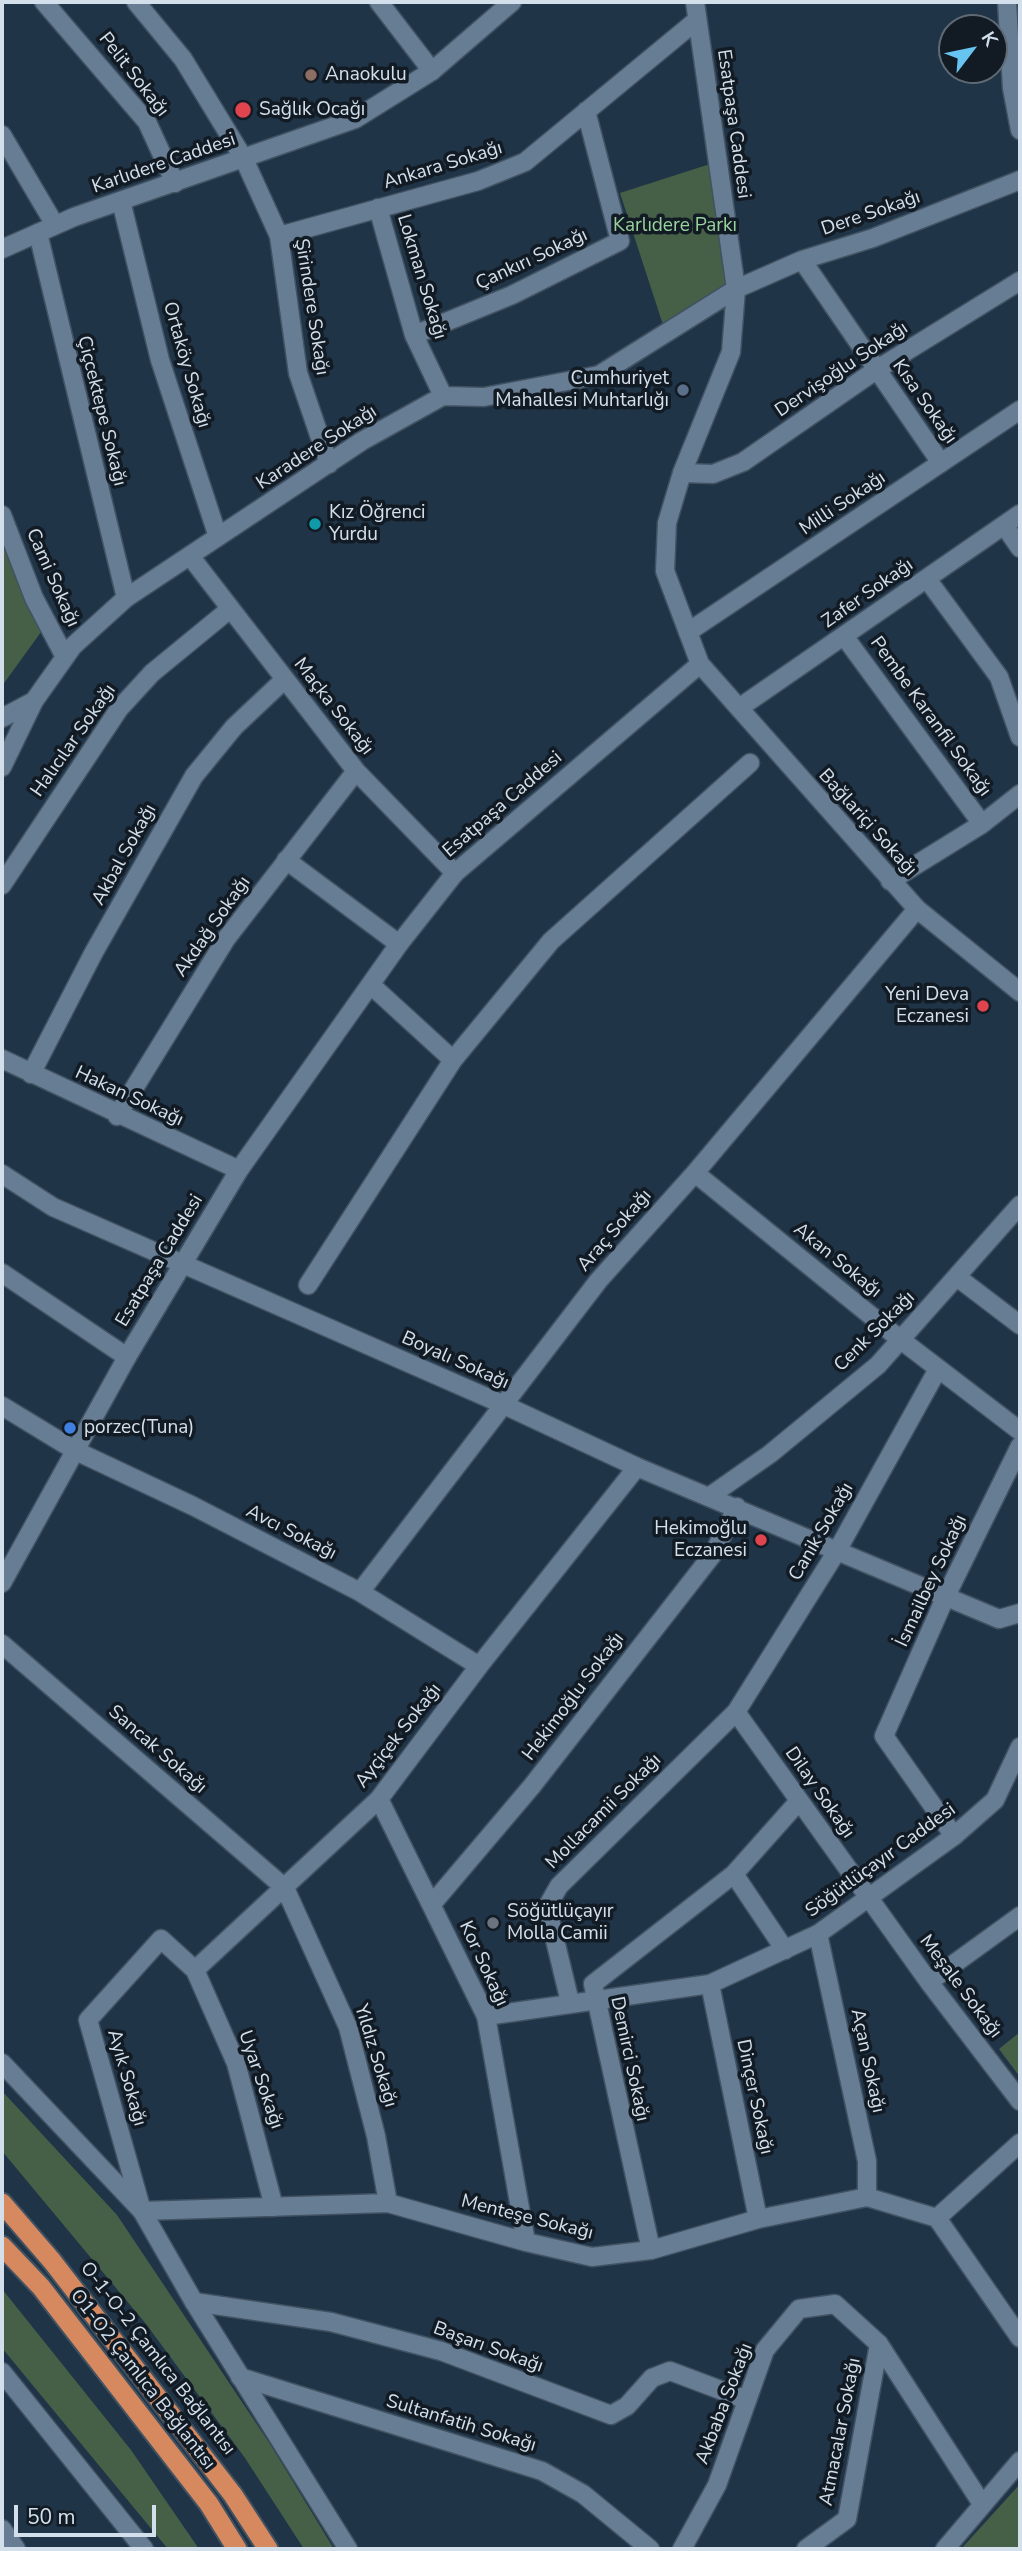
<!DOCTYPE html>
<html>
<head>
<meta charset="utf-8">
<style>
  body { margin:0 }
  #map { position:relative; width:1022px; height:2551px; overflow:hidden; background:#203447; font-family:"Nunito Sans",sans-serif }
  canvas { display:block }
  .frame { position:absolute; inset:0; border:4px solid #d3e0ec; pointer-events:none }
  .north { position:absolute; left:938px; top:14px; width:70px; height:70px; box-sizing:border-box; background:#121b24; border:2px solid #5f6a74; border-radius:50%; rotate:58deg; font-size:19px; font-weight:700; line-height:28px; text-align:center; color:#d3e0ec }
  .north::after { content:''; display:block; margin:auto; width:24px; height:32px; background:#67c4f0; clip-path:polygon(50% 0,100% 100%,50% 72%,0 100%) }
  .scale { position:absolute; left:14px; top:2505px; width:142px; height:32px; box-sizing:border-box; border:4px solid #d3e0ec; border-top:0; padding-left:9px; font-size:21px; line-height:24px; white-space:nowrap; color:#d3e0ec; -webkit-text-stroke:5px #121b24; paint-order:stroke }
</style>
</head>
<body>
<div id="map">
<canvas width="1022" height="2551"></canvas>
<div class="frame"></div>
<div class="north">K</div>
<div class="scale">50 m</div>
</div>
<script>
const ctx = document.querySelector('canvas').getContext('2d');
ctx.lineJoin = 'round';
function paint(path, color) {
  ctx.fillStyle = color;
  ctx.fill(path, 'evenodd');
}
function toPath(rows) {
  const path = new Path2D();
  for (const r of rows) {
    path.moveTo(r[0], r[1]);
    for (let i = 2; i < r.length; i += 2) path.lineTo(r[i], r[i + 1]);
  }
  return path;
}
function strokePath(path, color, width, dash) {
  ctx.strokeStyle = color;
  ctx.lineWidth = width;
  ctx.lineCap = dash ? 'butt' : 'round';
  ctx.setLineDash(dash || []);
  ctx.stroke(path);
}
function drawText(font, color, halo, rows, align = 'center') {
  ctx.font = font + ' "Nunito Sans",sans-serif';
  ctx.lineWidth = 7;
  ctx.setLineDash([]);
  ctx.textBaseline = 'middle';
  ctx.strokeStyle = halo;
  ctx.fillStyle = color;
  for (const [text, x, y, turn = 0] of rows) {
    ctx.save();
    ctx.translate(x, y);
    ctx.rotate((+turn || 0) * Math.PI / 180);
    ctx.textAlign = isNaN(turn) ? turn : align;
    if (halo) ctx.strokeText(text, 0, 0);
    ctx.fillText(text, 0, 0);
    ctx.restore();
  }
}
paint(toPath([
  [710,164,729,307,666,334,620,193],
  [2,527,41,632,2,686],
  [1020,2032,1020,2077,999,2049],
  [2,2091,117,2215,270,2444,334,2549,304,2549,245,2458,146,2324,2,2151],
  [2,2289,131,2450,199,2549,168,2549,2,2348],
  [1020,2484,1020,2549,961,2549]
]), '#466048');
const minor = toPath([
  [44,2,147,122,175,183],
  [136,2,183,59,244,159,279,236,298,373,329,464],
  [379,2,432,71],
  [1007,2,1012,88,1020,130],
  [2,135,55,225],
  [121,201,160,360,218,537],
  [378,208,414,335,443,396],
  [38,233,126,598],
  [279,236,478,181,525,162,697,20],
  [802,260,941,463],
  [414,335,512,295,620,241,586,111],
  [682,473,713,474,743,462,876,370,1020,281],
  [2,515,34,598,65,657],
  [1004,525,1020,548],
  [190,556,356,771,455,873],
  [927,579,999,677,1020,737],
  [688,632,1020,410],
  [844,636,982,824],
  [739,708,1020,514],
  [2,718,34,701],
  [2,767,34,701,73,646,126,598,362,441,443,396,484,397,599,375,736,289,802,260,873,238,1020,180],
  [286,860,399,944],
  [890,881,982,824,1020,794],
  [2,885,119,709,152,673,230,609],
  [371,985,453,1060],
  [2,1059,239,1170],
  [31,1074,94,952,194,776,234,727,285,679],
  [117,1116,226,939,356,771],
  [695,1173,901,1340,1020,1431],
  [2,1174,53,1207,502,1404,637,1467,999,1619,1020,1613],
  [2,1273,127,1357],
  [957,1277,1020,1325],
  [308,1285,453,1060,551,941,750,763],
  [2,1406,76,1451,193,1506,360,1592,479,1666],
  [637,1467,479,1666,379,1799,195,1970,161,1939,88,2020,142,2211,388,2203,526,2242,592,2257,651,2250,758,2219,867,2197,937,2218],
  [710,1496,770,1454,878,1365,1020,1205],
  [360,1592,599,1280,695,1173,917,909],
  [2,1644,285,1888,348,2027,376,2136,388,2203],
  [736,1712,929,1982,1020,2101],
  [379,1799,486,2016,526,2242],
  [954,1836,884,1736,945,1598,1020,1446],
  [734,1874,785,1950],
  [432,1904,532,1786,713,1554,737,1507],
  [818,1934,867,2161,867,2197],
  [195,1970,236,2063,274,2207],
  [929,1982,1020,1916],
  [710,1984,758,2219],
  [570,2002,547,1907,559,1886,736,1712,837,1551,938,1369],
  [937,2218,1020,2338],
  [937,2218,1020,2143],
  [651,2250,593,1984,734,1874,799,1801],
  [194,2302,331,2322,441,2351,611,2415,627,2406,652,2378,670,2371,747,2400],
  [2,2529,16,2549],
  [682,2549,717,2485,765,2350,799,2309,835,2304,879,2344,982,2504],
  [806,2549,847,2519,879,2344],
  [945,2549,1020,2461]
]);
const tertiary = toPath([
  [695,2,736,289,731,352,682,473,667,523,665,571,700,664,917,909,1020,992],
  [2,249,74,217,355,119,432,71,512,2],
  [2,1583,127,1357,239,1170,399,944,455,873,700,664],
  [486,2016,710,1984,818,1934,954,1836,995,1800,1020,1747],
  [240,2377,542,2471,583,2494,650,2549]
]);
const secondary = toPath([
  [2,2063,142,2211,194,2302,348,2549],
  [2,2372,144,2549]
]);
const trunk = toPath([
  [2,2203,52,2261,233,2495,268,2549],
  [2,2246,41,2287,209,2504,237,2549]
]);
strokePath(minor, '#415262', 21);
strokePath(tertiary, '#415262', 21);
strokePath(secondary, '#415262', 21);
strokePath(trunk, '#415262', 23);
strokePath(minor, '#677d94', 18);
strokePath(tertiary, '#677d94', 18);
strokePath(secondary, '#677d94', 18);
strokePath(trunk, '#d6895f', 19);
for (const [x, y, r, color] of [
  [311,75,7,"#8d6e63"],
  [243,110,9,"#e0444e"],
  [683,390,7,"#5c6f8a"],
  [315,524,7,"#0f9aa8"],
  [983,1006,7,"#e0444e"],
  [70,1428,7,"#3f7fe0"],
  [761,1540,7,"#e0444e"],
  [493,1923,7,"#6b7280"]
]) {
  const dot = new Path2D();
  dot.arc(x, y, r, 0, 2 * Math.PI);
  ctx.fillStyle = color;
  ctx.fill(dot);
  strokePath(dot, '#121b24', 2.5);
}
drawText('19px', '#d3e0ec', '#121b24', [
  ["Pelit Sokağı",133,75,52],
  ["Esatpaşa Caddesi",733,124,82],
  ["Karlıdere Caddesi",164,164,-19],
  ["Ankara Sokağı",443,166,-17],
  ["Dere Sokağı",871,214,-19],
  ["Çankırı Sokağı",532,260,-25],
  ["Lokman Sokağı",421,277,73],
  ["Şirindere Sokağı",311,307,81],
  ["Ortaköy Sokağı",186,365,74],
  ["Dervişoğlu Sokağı",842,370,-34],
  ["Kısa Sokağı",924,402,55],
  ["Çiçcektepe Sokağı",101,411,76],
  ["Karadere Sokağı",317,448,-33],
  ["Milli Sokağı",843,504,-34],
  ["Cami Sokağı",52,578,66],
  ["Zafer Sokağı",868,594,-35],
  ["Maçka Sokağı",333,707,52],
  ["Pembe Karanfil Sokağı",930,717,54],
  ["Halıcılar Sokağı",74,741,-55],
  ["Esatpaşa Caddesi",503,805,-41],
  ["Bağlariçi Sokağı",867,823,48],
  ["Akbal Sokağı",125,855,-61],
  ["Akdağ Sokağı",213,927,-55],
  ["Hakan Sokağı",129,1097,25],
  ["Araç Sokağı",615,1231,-49],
  ["Esatpaşa Caddesi",160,1261,-59],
  ["Akan Sokağı",837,1261,39],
  ["Cenk Sokağı",875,1332,-45],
  ["Boyalı Sokağı",455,1361,24],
  ["Canik Sokağı",822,1532,-60],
  ["Avcı Sokağı",291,1533,27],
  ["İsmailbey Sokağı",932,1581,-65],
  ["Hekimoğlu Sokağı",574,1697,-53],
  ["Ayçiçek Sokağı",399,1736,-52],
  ["Sancak Sokağı",157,1750,41],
  ["Dilay Sokağı",819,1793,55],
  ["Mollacamii Sokağı",604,1812,-45],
  ["Söğütlüçayır Caddesi",881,1861,-36],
  ["Kor Sokağı",483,1964,65],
  ["Meşale Sokağı",960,1987,53],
  ["Yıldız Sokağı",375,2056,73],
  ["Demirci Sokağı",629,2059,78],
  ["Açan Sokağı",867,2061,78],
  ["Ayık Sokağı",126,2078,74],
  ["Uyar Sokağı",260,2080,71],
  ["Dinçer Sokağı",754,2097,78],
  ["Menteşe Sokağı",527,2218,14],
  ["Başarı Sokağı",488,2348,20],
  ["O-1-O-2 Çamlıca Bağlantısı",157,2359,52],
  ["O1-O2 Çamlıca Bağlantısı",142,2380,52],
  ["Akbaba Sokağı",725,2404,-69],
  ["Sultanfatih Sokağı",461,2424,17],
  ["Atmacalar Sokağı",841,2432,-79]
]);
drawText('19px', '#d3e0ec', '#121b24', [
  ["Anaokulu",325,75],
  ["Sağlık Ocağı",259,110],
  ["Cumhuriyet",669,379,"right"],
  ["Mahallesi Muhtarlığı",669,401,"right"],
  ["Kız Öğrenci",329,513],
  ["Yurdu",329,535],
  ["Yeni Deva",969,995,"right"],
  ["Eczanesi",969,1017,"right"],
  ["porzec(Tuna)",84,1428],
  ["Hekimoğlu",747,1529,"right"],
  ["Eczanesi",747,1551,"right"],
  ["Söğütlüçayır",507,1912],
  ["Molla Camii",507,1934]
], 'left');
drawText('19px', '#99d29e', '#121b24', [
  ["Karlıdere Parkı",675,226]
]);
</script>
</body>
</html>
